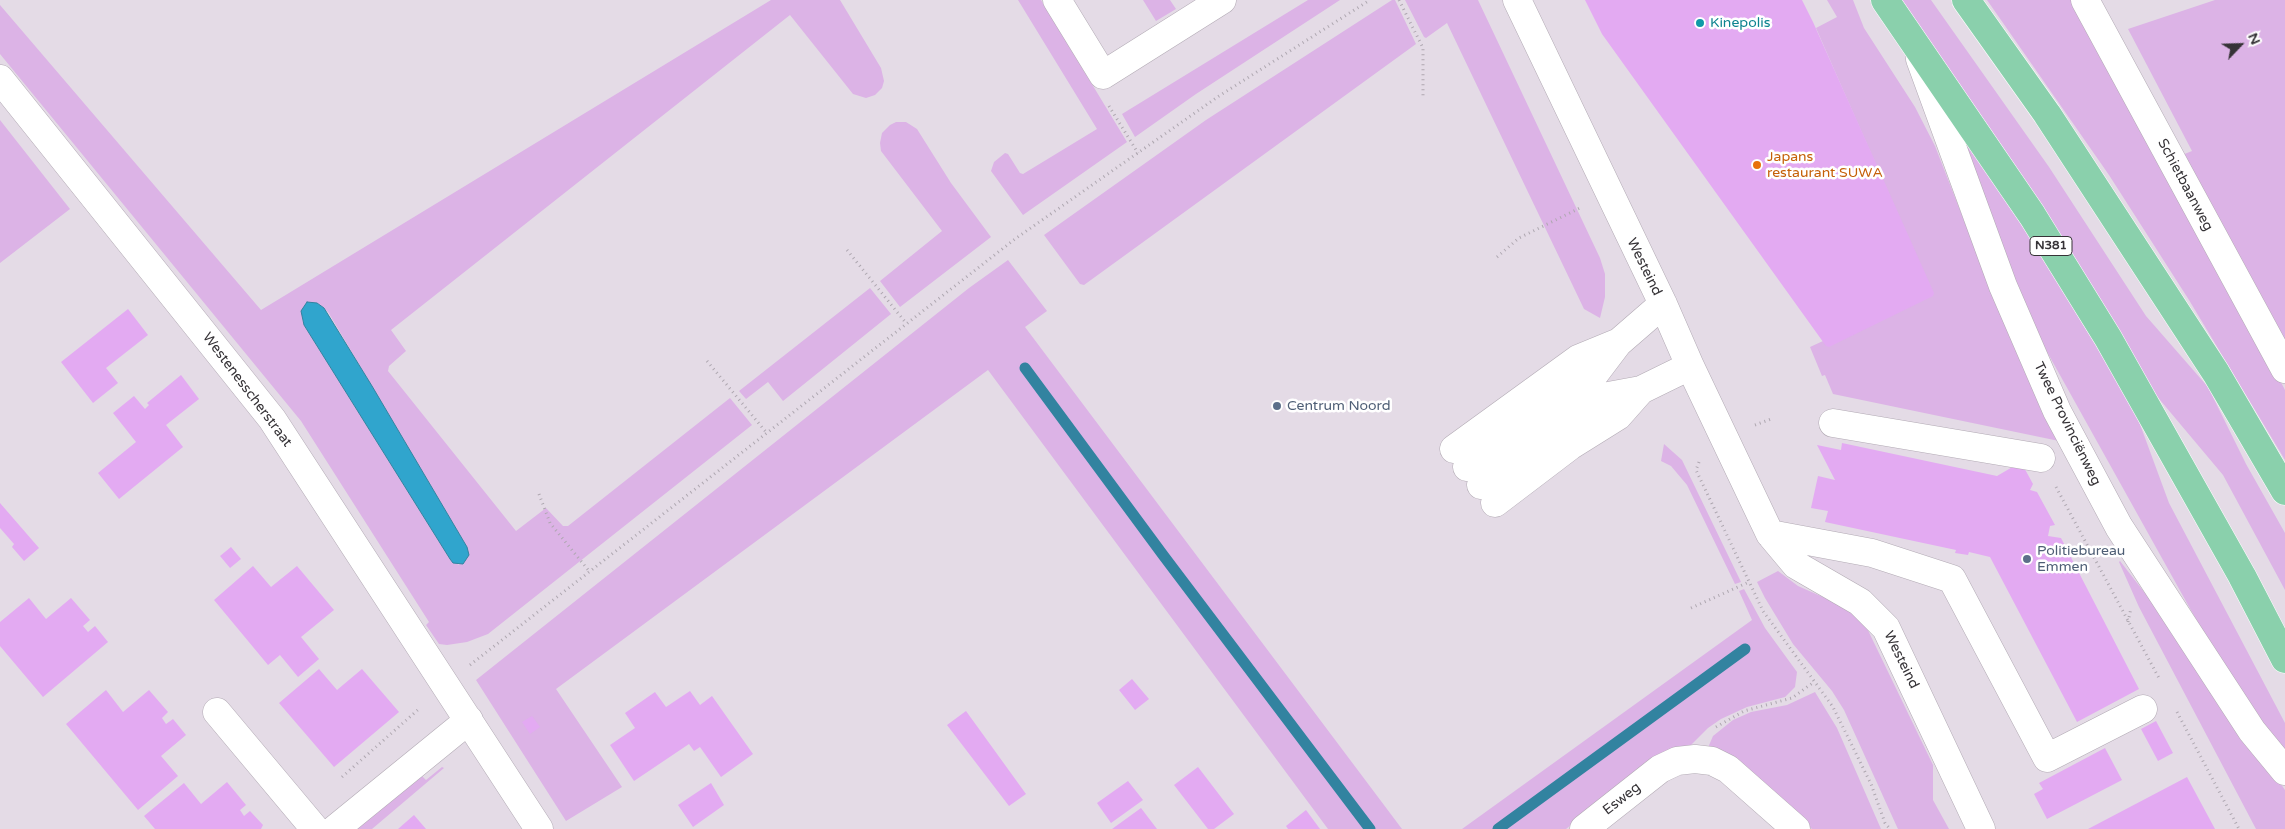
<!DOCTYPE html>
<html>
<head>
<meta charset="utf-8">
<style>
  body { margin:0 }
  #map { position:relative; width:2285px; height:829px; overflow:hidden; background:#e4dbe6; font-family:"Varela Round",sans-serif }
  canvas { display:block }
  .north { position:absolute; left:2215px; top:20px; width:50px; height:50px; -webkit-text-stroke:4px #fff; paint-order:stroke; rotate:66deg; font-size:14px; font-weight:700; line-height:20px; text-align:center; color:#363337 }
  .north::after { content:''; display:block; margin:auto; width:18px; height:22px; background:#363337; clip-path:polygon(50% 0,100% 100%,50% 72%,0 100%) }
</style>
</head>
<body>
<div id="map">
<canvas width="2285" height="829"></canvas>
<div class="north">N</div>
</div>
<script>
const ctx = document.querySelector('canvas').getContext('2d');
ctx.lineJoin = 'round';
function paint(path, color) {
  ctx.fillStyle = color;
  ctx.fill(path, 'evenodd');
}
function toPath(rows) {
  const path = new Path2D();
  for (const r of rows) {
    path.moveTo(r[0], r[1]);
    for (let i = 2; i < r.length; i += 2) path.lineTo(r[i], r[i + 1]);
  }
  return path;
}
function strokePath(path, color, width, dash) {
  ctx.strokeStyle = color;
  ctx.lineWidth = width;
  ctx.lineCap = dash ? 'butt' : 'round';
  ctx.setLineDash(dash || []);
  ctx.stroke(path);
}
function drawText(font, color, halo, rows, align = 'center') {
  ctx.font = font + ' "Varela Round",sans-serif';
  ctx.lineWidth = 5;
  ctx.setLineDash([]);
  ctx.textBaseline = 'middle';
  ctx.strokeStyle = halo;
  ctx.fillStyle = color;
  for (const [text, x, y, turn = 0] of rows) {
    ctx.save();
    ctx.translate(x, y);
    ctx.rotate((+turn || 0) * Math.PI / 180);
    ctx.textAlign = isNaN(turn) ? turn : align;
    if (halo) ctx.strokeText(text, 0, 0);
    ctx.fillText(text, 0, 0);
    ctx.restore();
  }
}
paint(toPath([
  [771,0,840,0,881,68,884,81,882,88,875,95,866,98,853,94,790,15,391,330,406,351,389,366,388,371,516,531,546,508,563,526,568,526,730,398,752,425,488,634,467,642,447,645,439,644,426,625,429,622,301,421,0,54,0,5,261,310],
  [317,303,328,312,467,547,459,565,450,559,304,325,302,318],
  [1018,0,1041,0,1127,142,1023,215,991,171,994,162,1005,153,1008,154,1020,173,1023,174,1097,129],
  [1143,0,1170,0,1176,9,1156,21],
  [1308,0,1340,0,1196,94,1135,137,1122,114],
  [1392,0,1395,0,1416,44,1084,285,1080,284,1044,235,1206,120],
  [1405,0,1478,0,1600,258,1605,274,1605,297,1600,318,1584,309,1447,23,1426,38,1424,37],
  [1827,0,1853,0,1864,28,1915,107,1935,146,1986,277,2059,441,1833,394,1825,375,1822,376,1810,347,1823,341,1829,346,1933,295,1816,28,1837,17],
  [1902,0,1931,0,2049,167,2146,316,2208,387,2246,464,2285,533,2285,590,2223,475,2155,394,2061,236,2013,162],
  [1987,0,2071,0,2170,173,2285,390,2285,460,2189,300,2109,175],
  [2215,0,2285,0,2285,347,2182,155,2192,151,2128,29],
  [0,120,70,209,0,263],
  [896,122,906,122,917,129,951,183,991,237,900,307,880,281,942,231,881,151,880,143,882,133,890,125],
  [1954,123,2032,241,2134,408,2169,503,2285,723,2285,751,2260,719,2212,648,2046,350,2012,278],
  [1008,260,1047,311,1025,327,1402,829,1328,829,988,370,556,689,622,787,566,821,476,680,969,288],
  [870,288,891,314,783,401,768,382,746,399,739,391],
  [1664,444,1682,460,1741,582,1735,584,1687,485,1671,466,1661,461],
  [2120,561,2183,642,2285,790,2285,829,2256,829,2139,607,2119,562],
  [1778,571,1798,586,1841,605,1864,622,1933,765,1933,800,1949,829,1898,829,1897,827,1844,710,1832,691,1793,644,1765,598,1757,582],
  [1744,589,1765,628,1797,672,1795,687,1785,697,1747,707,1721,719,1708,728,1688,748,1651,763,1566,829,1462,829,1752,620,1739,591],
  [1815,692,1837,728,1881,829,1812,829,1744,767,1707,750,1713,736,1733,720,1751,712,1787,705],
  [442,767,444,768,372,829,355,829,420,774,426,780]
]), '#dcb3e6');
const water = toPath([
  [307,302,317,303,324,308,372,386,467,547,469,555,463,564,453,563,450,559,304,325,301,311,307,302]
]);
paint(water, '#30a5cd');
strokePath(water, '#3283a0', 1);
strokePath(toPath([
  [1025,368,1163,555,1370,829],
  [1498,829,1745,649]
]), '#3283a0', 11);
paint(toPath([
  [1585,0,1802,0,1813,22,1934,293,1933,296,1829,347,1826,346,1602,34],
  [128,309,148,335,106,368,118,383,93,403,61,362],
  [181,375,199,399,166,425,183,447,119,499,98,473,136,442,113,413,134,396,145,409,149,405,147,403],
  [1842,443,1997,476,2021,462,2033,484,2030,490,2037,492,2055,525,2050,526,2048,536,2061,538,2139,689,2077,722,1990,557,1969,552,1968,555,1955,553,1956,550,1825,522,1828,511,1811,508,1818,476,1835,480,1817,445,1841,450],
  [0,503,39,548,24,561,12,547,14,544,0,528],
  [231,547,241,559,230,568,220,556],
  [253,566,271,587,297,566,334,610,301,637,319,659,298,677,280,655,268,665,214,600],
  [29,598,46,619,71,598,90,620,83,626,88,632,95,626,108,642,43,697,0,646,0,622],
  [319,669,337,690,362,669,399,712,334,767,279,703],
  [1132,679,1149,699,1135,710,1119,690],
  [106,690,123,712,149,690,168,712,162,718,166,724,173,719,186,735,161,756,178,776,138,810,66,724],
  [690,691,700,705,712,696,753,754,721,777,700,747,694,751,689,744,634,781,610,745,635,728,625,713,655,692,666,707],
  [966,711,1026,794,1009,806,947,725],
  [532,716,540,727,530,734,522,722],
  [2156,721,2173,753,2158,761,2141,729],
  [2105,748,2122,780,2047,819,2034,794,2043,789,2039,783],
  [1198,767,1234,814,1214,829,1208,829,1174,785],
  [2187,777,2215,829,2088,829],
  [1128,781,1143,800,1111,823,1097,803],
  [227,782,246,805,240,810,244,816,250,811,263,825,261,829,155,829,144,816,184,783,201,804],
  [711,783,724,805,693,827,678,805],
  [1141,808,1157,829,1112,829],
  [1306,810,1320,829,1288,829,1286,826],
  [414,815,426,829,398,829]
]), '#e3aaf2');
const minor = toPath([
  [1057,0,1103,75,1222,0],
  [1517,0,1663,304,1690,366,1770,534,1796,565,1860,602,1886,628,1981,829],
  [2085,0,2285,369],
  [1920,59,2003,286,2057,411,2119,527,2252,731,2285,771],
  [0,79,272,419,539,829],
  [1833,423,2041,458],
  [1454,449,1578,359,1617,343],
  [1467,467,1593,376,1618,343,1663,304],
  [1481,485,1603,397,1641,390,1690,366],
  [1495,503,1570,446,1618,416,1641,390],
  [1770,534,1872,553,1952,579,2047,758,2143,709],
  [217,712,315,829],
  [335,829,469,720],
  [1584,829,1660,769,1677,761,1695,759,1712,761,1728,769,1796,829]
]);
const major = toPath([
  [1885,0,2032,215,2108,338,2242,576,2285,659],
  [1966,0,2047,114,2216,373,2285,491]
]);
strokePath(minor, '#b2aab4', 29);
strokePath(major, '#fff', 29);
strokePath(toPath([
  [1399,0,1423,48,1423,99],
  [1109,106,1138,153],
  [847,250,906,323],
  [1497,257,1519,238,1580,208],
  [707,361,766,432],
  [1755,425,1771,419],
  [1699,462,1696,470,1763,611,1833,707,1871,784,1885,823,1890,829],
  [2056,487,2160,680],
  [539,494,550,523,589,571],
  [1691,608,1749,582],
  [2128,622,2131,608],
  [470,665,1015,239,1219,96,1370,0],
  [2177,712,2239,829],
  [1716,727,1744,711,1792,698,1814,682],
  [342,777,420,708]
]), '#aea7b0', 3, [1, 4]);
strokePath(minor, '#fff', 28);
strokePath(major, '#8ad0ac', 28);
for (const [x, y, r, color] of [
  [1700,23,5,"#0f9aa8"],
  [1757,165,5,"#e8710a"],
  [1277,406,5,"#5c6f8a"],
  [2027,559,5,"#5c6f8a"]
]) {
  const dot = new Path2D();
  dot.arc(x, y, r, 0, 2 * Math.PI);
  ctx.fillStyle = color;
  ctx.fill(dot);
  strokePath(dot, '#fff', 2);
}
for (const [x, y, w] of [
  [2051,246,42]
]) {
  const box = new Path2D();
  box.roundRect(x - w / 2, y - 9.5, w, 19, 4);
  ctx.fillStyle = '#fff';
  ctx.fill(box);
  strokePath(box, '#363337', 1);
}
drawText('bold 12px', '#363337', null, [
  ["N381",2051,246]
]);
drawText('14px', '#0d838f', '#fff', [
  ["Kinepolis",1710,23]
], 'left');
drawText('14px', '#c56008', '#fff', [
  ["Japans",1767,157],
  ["restaurant SUWA",1767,173]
], 'left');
drawText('14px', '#363337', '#fff', [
  ["Schietbaanweg",2185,185,62],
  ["Westeind",1644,267,64],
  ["Westenesscherstraat",247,390,53],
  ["Twee Provinciënweg",2067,424,64],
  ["Westeind",1901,660,64],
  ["Esweg",1622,799,-38]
]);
drawText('14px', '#4e5e75', '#fff', [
  ["Centrum Noord",1287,406],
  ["Politiebureau",2037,551],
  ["Emmen",2037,567]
], 'left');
</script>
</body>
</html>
